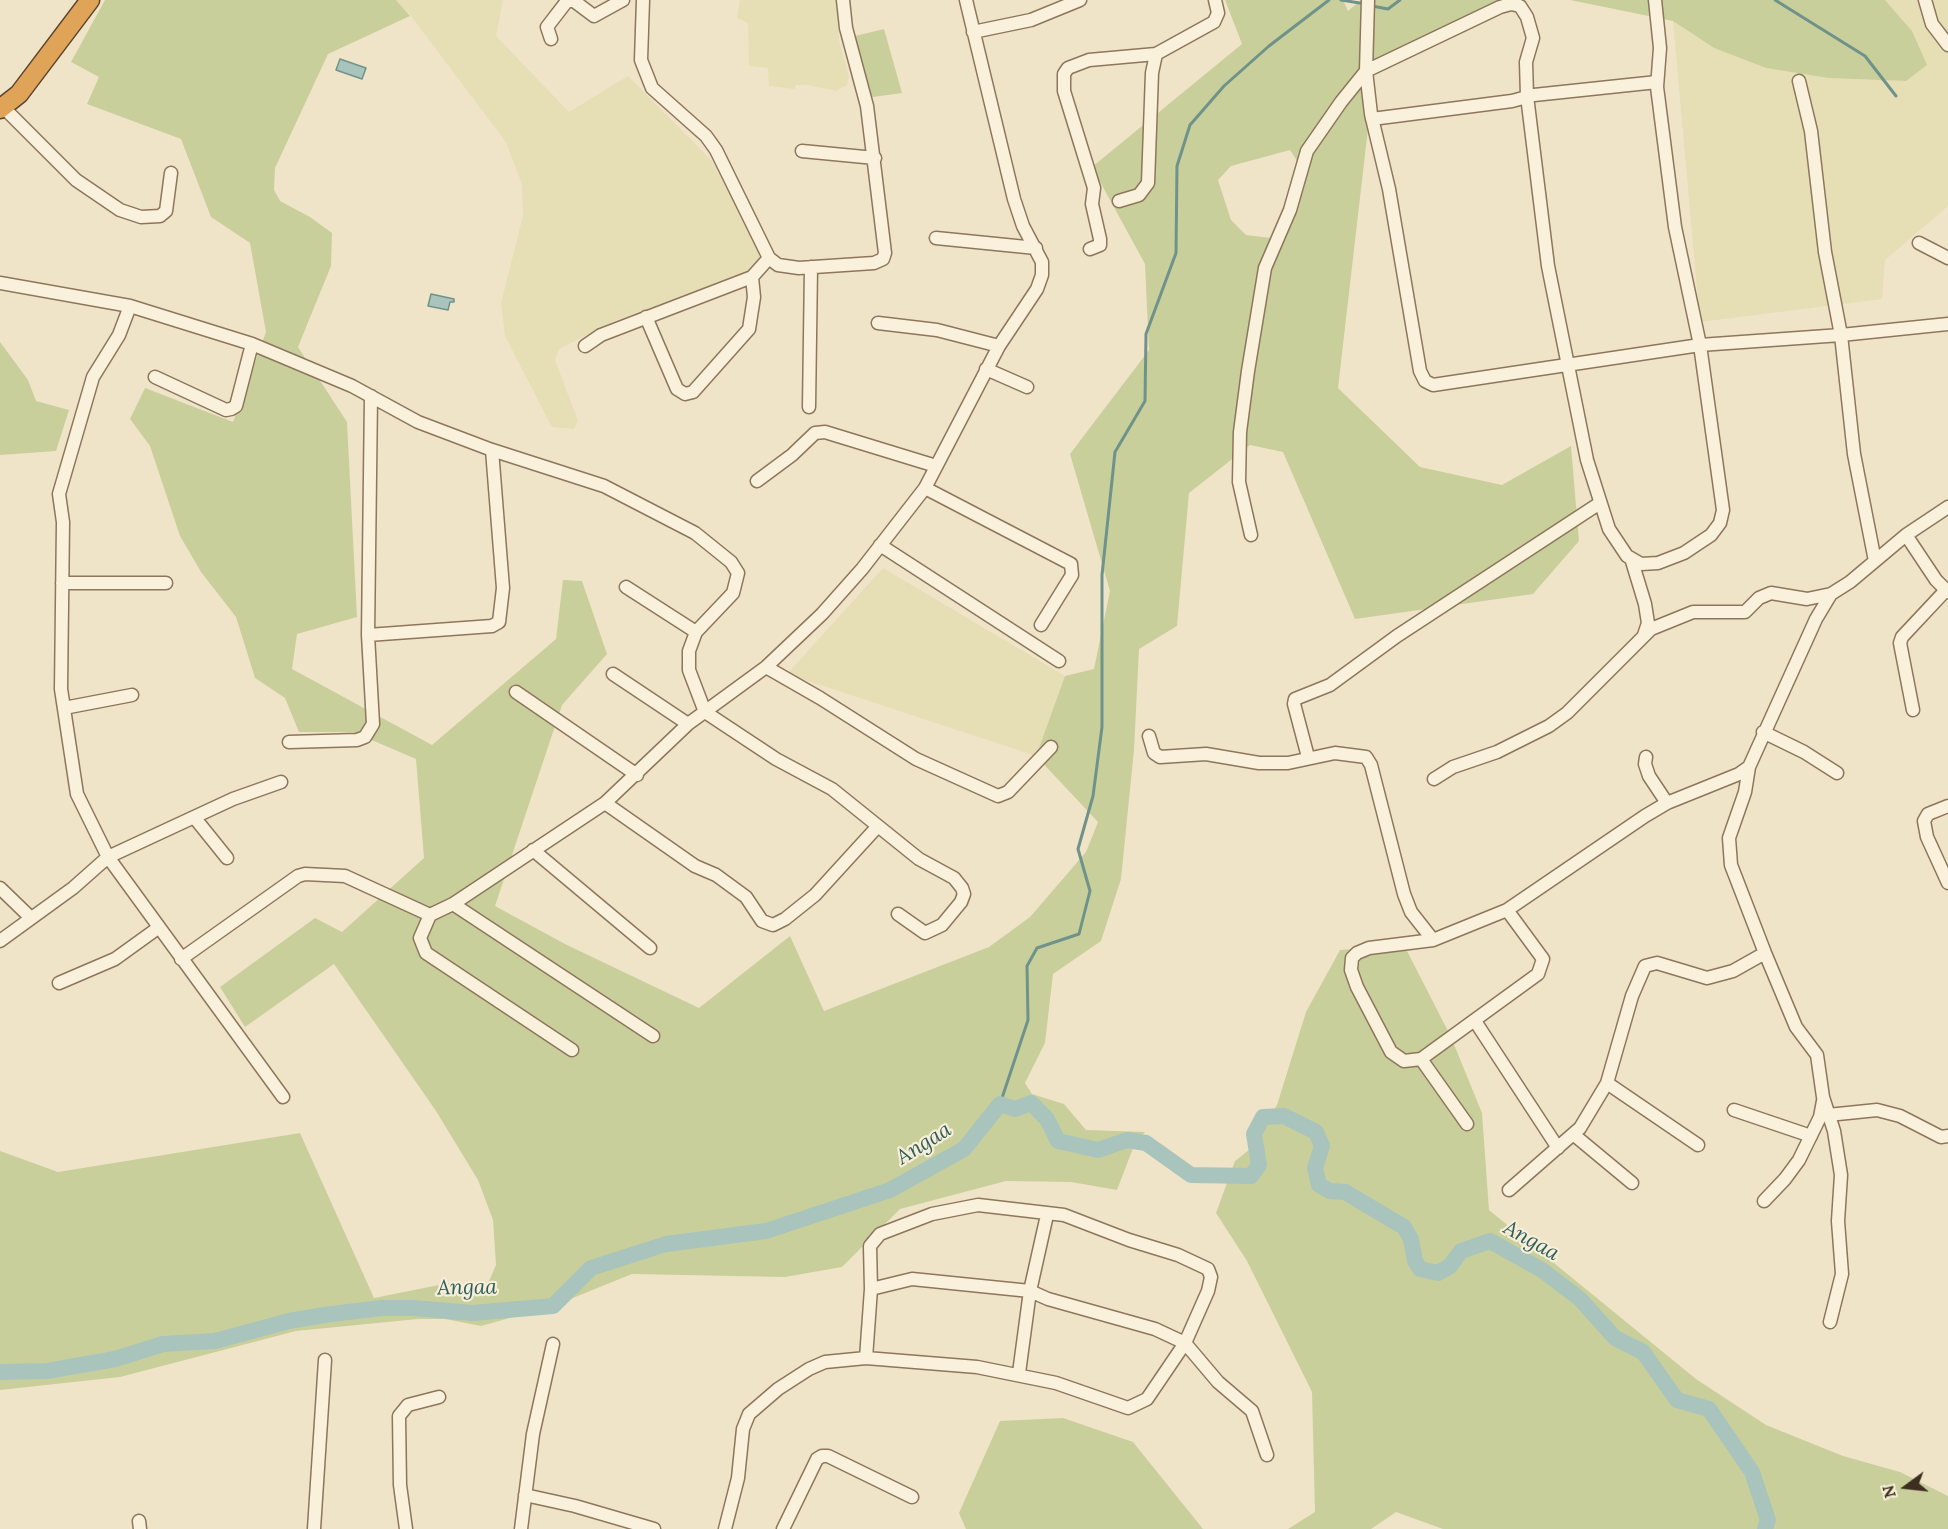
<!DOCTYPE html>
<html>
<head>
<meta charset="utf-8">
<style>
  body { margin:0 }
  #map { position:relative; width:1948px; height:1529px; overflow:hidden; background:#f0e4c8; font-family:Lora,serif }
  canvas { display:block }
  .north { position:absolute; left:1876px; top:1457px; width:60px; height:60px; -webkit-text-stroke:4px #f7eed8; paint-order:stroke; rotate:255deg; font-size:16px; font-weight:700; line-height:24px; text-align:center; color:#3d2e20 }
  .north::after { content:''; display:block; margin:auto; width:21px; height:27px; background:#3d2e20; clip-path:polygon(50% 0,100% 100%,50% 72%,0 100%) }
</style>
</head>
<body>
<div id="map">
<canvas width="1948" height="1529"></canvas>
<div class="north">N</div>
</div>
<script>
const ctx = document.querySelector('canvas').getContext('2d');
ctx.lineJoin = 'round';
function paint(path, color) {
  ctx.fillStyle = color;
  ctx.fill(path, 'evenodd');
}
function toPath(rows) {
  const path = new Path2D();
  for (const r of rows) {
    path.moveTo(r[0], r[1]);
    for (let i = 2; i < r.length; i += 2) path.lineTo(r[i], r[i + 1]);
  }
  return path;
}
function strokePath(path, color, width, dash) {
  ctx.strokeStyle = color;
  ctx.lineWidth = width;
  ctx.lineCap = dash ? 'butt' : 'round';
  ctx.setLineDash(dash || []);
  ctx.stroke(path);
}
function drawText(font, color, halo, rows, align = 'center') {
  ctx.font = font + ' Lora,serif';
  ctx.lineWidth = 4.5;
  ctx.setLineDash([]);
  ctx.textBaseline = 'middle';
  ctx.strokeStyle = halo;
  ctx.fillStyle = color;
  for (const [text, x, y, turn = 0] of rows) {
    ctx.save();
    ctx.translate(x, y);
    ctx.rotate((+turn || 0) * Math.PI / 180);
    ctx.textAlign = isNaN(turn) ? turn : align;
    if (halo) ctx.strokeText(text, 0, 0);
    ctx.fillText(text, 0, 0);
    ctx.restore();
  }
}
paint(toPath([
  [396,0,503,0,496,36,569,112,628,76,711,160,759,248,760,263,749,274,614,321,559,349,555,360,578,421,574,429,552,427,505,336,501,303,523,216,522,184,506,142,411,16],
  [740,0,837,0,839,40,849,77,847,85,836,91,808,85,796,85,795,89,769,86,768,68,749,66,748,23,737,18],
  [1885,0,1948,0,1948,206,1885,260,1882,299,1700,322,1673,21,1714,48,1766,68,1828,78,1906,81,1912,31],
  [883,568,1065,676,1036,756,787,674]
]), '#e6deb5');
paint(toPath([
  [105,0,396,0,410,16,328,54,275,168,274,190,280,201,310,217,332,233,331,266,298,347,347,422,357,617,297,634,292,669,432,745,556,639,563,580,582,581,607,654,562,705,495,906,565,944,699,1008,790,936,824,1011,989,947,1030,917,1086,852,1098,822,1036,756,1065,676,1094,669,1110,591,1070,454,1149,350,1145,264,1092,167,1242,44,1225,0,1343,0,1348,11,1361,0,1519,0,1375,68,1338,388,1420,467,1502,485,1571,446,1579,541,1533,594,1355,619,1283,452,1250,445,1189,493,1177,626,1139,649,1134,750,1121,879,1101,941,1053,974,1045,1043,1025,1083,1032,1094,1064,1104,1086,1130,1145,1132,1135,1143,1117,1190,1071,1182,1006,1181,900,1209,842,1267,785,1277,632,1274,553,1306,481,1326,445,1319,418,1319,296,1331,120,1377,0,1390,0,1151,58,1172,300,1133,374,1298,449,1283,470,1293,489,1281,496,1265,493,1220,478,1180,436,1111,334,964,245,1027,220,987,315,918,342,932,424,858,416,759,353,732,299,732,285,698,255,678,236,617,201,572,180,536,150,446,130,419,145,388,233,422,266,332,250,243,211,217,181,139,87,104,99,77,71,62],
  [1290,150,1306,175,1280,239,1246,235,1231,220,1218,180,1231,166],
  [1570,0,1885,0,1912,31,1927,65,1906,81,1828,78,1766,68,1714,48,1673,21],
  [884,29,902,93,873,97,866,95,851,37],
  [0,342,28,380,36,401,69,410,56,451,0,455],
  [1404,945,1451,1037,1482,1113,1489,1210,1696,1379,1766,1425,1843,1456,1900,1472,1948,1496,1948,1529,1443,1529,1396,1512,1371,1529,1288,1529,1315,1512,1312,1392,1247,1261,1216,1213,1235,1161,1250,1149,1277,1105,1306,1012,1340,950],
  [1063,1418,1133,1442,1203,1529,966,1529,959,1513,1000,1421]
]), '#c9cf9b');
const water = toPath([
  [340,59,366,68,362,79,336,70,340,59],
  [431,294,454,299,454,302,450,302,448,310,428,306,431,294]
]);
paint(water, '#a9c4bc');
strokePath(water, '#6f938a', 1.5);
strokePath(toPath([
  [1341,0,1366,4],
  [1775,0,1865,56,1896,96],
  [1372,6,1388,9,1400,0],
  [1000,1104,1028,1020,1027,966,1037,948,1079,934,1090,891,1078,849,1093,796,1102,727,1102,575,1115,452,1145,401,1146,334,1176,253,1177,166,1190,125,1224,86,1269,46,1329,0]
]), '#6f938a', 3);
strokePath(toPath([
  [0,1372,47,1371,115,1359,163,1344,215,1341,289,1321,324,1315,381,1308,413,1308,473,1313,553,1306,591,1268,666,1244,766,1231,890,1190,964,1149,1000,1104,1015,1109,1031,1103,1047,1119,1058,1141,1098,1150,1127,1140,1146,1143,1191,1175,1251,1176,1259,1165,1254,1134,1263,1117,1284,1116,1316,1132,1322,1146,1315,1168,1319,1185,1330,1191,1345,1192,1404,1227,1411,1239,1415,1261,1420,1269,1438,1273,1450,1266,1461,1251,1490,1241,1542,1270,1580,1299,1615,1338,1643,1352,1677,1400,1709,1409,1752,1472,1768,1520,1765,1529]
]), '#a9c4bc', 16);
const minor = toPath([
  [643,0,641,60,652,88,706,136,716,150,769,258,778,265,799,268,874,263,883,259,885,253,867,106,846,28,843,0],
  [1368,0,1366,71,1371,114,1389,189,1420,371,1425,381,1433,385,1700,345,1841,335,1854,454,1875,561],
  [1925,0,1932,24,1948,45],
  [973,32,1031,20,1080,0],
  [551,39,547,27,567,1,574,1,594,16,623,0],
  [1799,81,1811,131,1825,252,1841,335,1948,324],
  [3,107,76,180,120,210,141,217,160,216,166,211,171,173],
  [1372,119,1512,101,1534,95,1657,82],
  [802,151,875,158],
  [1119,201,1139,195,1148,183,1152,73,1156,54,1214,22,1218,13,1215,0],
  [936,238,1036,248],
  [1919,243,1948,258],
  [1090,249,1100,245,1100,239,1092,204,1094,188,1064,91,1064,74,1068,68,1089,60,1156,54],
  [0,283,130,306,252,344,352,386,418,422,492,450,604,486,695,533,731,562,738,573,733,593,696,632,689,651,689,670,705,712,776,759,832,789,919,859,954,878,962,888,964,894,961,902,942,925,925,933,898,914],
  [130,306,119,335,93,377,59,494,63,522,61,689,77,794,108,857,283,1097],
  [646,317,677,389,685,394,693,392,749,329,754,297,752,277],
  [878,323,937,330,999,346],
  [585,346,601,335,752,277,769,258],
  [986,369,1027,387],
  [155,377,226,410,231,409,236,406,252,344],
  [809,407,811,267],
  [757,481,792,455,815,433,825,432,936,466],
  [925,488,1071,564,1072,575,1041,625],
  [1251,535,1239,482,1240,432,1248,371,1265,268,1290,210,1307,151,1341,102,1366,71,1500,7,1511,4,1520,6,1527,17,1533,38,1526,62,1527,96,1548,266,1587,460,1609,529,1627,556,1641,564,1658,563,1684,553,1711,535,1720,523,1723,510,1700,345,1675,227,1657,87,1660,48,1655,0],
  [1906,535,1936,580,1948,592],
  [880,545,1059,661],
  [1631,558,1645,604,1648,623,1644,635],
  [62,583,166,583],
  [626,587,696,632],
  [368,635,492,626,499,622,503,588,492,450],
  [766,667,820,698,916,759,998,796,1008,792,1051,747],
  [613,674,688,724],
  [516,692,637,775],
  [64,708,132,695],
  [1913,710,1900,643,1902,637,1946,590],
  [1763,732,1804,752,1837,773],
  [1149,736,1154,753,1160,757,1206,754,1259,763,1288,763,1335,753,1366,757,1371,765,1404,894,1411,912,1433,940,1507,910,1645,816,1667,803,1739,774,1749,767],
  [289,742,357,740,365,737,373,724,368,635,371,396],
  [1308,757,1294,704,1295,699,1330,685,1397,636,1600,503],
  [1646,757,1645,764,1649,776,1667,803],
  [1434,779,1453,767,1497,752,1549,726,1567,713,1651,629,1693,612,1745,612,1759,598,1771,593,1807,599,1831,594,1850,582,1906,535,1948,507],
  [605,803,695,866,716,875,746,897,762,921,773,925,785,919,815,895,878,826],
  [1948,806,1928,814,1924,821,1927,837,1948,883],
  [194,817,227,858],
  [533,850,650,948],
  [0,888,31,918],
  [453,904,653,1036],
  [430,915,420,938,426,953,572,1050],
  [1433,940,1369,948,1357,953,1352,958,1351,970,1357,987,1391,1052,1404,1061,1421,1059,1538,974,1543,959,1507,910],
  [0,941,73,888,108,857,233,799,281,782],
  [181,959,298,876,305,874,345,876,430,915,453,904,605,803,688,724,766,667,822,614,862,569,925,488,999,346,1037,289,1042,275,1042,262,1023,226,1014,199,966,0],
  [59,983,115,959,158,928],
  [1475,1021,1558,1148],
  [1421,1059,1467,1124],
  [1607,1083,1698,1145],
  [1734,1110,1811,1136],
  [1828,1115,1877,1110,1900,1116,1941,1137,1948,1136],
  [1573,1134,1632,1183],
  [1509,1190,1580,1128,1607,1083,1632,996,1645,966,1657,963,1707,978,1733,971,1765,953],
  [1764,1201,1785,1179,1799,1160,1820,1117,1823,1101],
  [871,1289,912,1279,1030,1291,1048,1299,1155,1329,1185,1343,1218,1382,1252,1411,1267,1455],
  [1830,1322,1842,1274,1838,1221,1841,1175,1834,1131,1823,1097,1817,1055,1796,1027,1765,953,1731,865,1729,838,1745,792,1749,767,1816,619,1831,594],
  [1019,1373,1030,1291,1047,1215],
  [525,1495,575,1506,654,1529],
  [139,1521,140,1529],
  [314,1529,325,1360],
  [406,1529,400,1485,399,1416,408,1405,439,1397],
  [521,1529,533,1434,553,1344],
  [725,1529,738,1478,743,1429,749,1414,778,1389,809,1369,825,1362,866,1358,977,1367,1056,1383,1128,1408,1147,1399,1185,1343,1208,1291,1211,1277,1208,1269,1178,1255,1129,1240,1064,1215,978,1205,932,1214,880,1234,870,1246,871,1289,866,1358],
  [783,1529,817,1459,822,1456,828,1456,912,1497]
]);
const highway = toPath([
  [0,109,19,94,90,0]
]);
strokePath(minor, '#8d765c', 15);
strokePath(highway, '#5b4430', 21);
strokePath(minor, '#faf1dc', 12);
strokePath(highway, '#e0a458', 18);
drawText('italic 21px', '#2f5d5a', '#f7eed8', [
  ["Angaa",924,1144,-32],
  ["Angaa",1531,1241,29],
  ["Angaa",467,1288,-1]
]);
</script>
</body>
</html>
